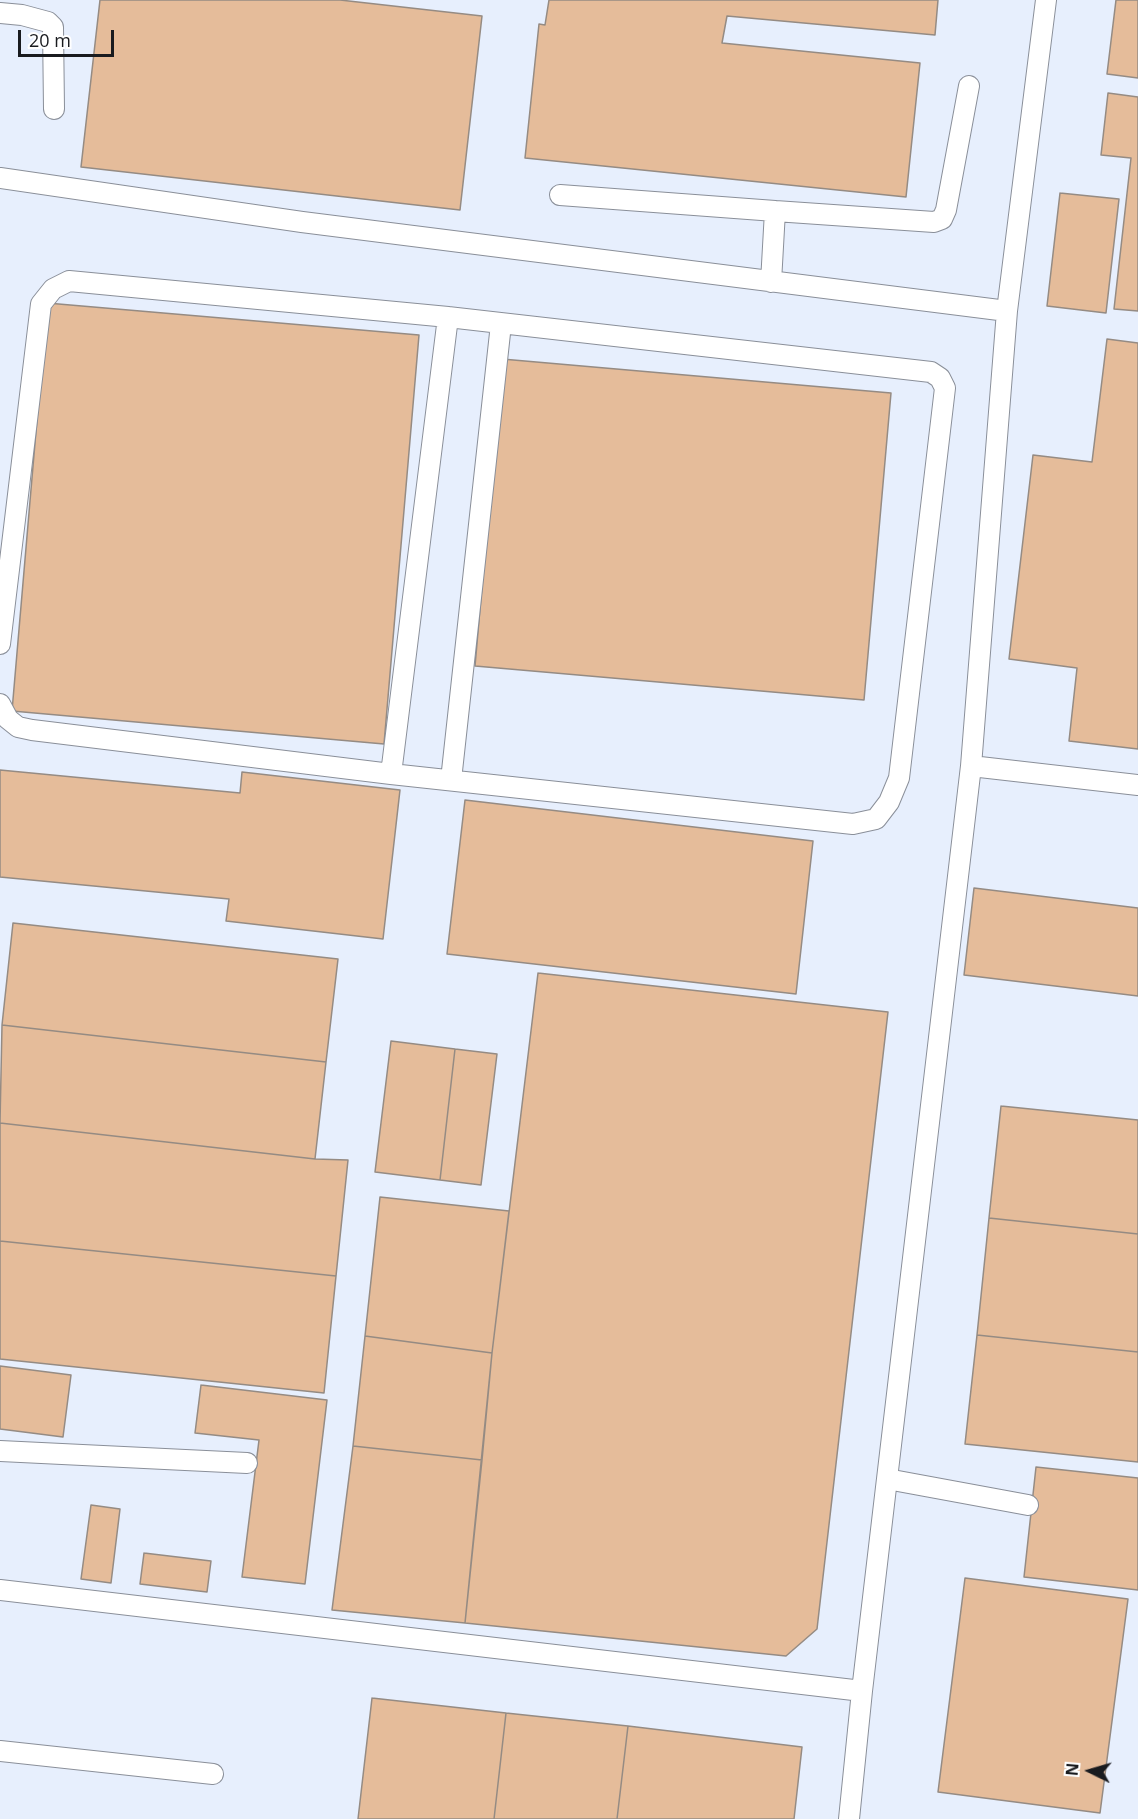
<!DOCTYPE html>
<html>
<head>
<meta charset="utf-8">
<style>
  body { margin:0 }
  #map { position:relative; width:1138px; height:1819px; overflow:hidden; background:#f4f8ff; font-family:"Open Sans",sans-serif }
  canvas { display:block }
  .north { position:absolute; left:1060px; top:1741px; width:60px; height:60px; -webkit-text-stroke:4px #fff; paint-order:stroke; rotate:275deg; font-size:16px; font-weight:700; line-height:24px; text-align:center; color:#191b1f }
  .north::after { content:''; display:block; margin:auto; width:21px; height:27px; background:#191b1f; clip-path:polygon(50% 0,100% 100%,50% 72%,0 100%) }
  .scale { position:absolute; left:18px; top:30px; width:96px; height:27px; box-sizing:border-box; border:3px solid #191b1f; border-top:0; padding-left:8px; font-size:18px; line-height:21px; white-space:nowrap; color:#191b1f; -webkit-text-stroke:4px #fff; paint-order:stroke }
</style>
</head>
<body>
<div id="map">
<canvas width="1138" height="1819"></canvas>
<div class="north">N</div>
<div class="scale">20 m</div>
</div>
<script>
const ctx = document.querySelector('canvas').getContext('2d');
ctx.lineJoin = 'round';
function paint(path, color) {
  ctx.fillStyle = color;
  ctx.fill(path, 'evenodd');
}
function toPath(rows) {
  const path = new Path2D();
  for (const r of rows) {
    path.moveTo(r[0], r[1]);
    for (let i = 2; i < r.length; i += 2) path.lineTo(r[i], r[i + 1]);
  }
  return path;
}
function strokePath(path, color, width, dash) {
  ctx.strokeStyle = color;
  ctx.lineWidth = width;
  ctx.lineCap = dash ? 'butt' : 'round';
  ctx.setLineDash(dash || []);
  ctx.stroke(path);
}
paint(toPath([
  [0,0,1138,0,1138,1819,0,1819]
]), '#e7effd');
const building = toPath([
  [100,0,340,0,482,16,460,210,81,167,100,0],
  [549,0,938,0,935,35,727,16,722,43,920,63,906,197,525,158,539,24,545,25,549,0],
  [1116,0,1138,0,1138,78,1107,74,1116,0],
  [1108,93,1138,97,1138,311,1114,309,1131,158,1101,155,1108,93],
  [1060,193,1119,199,1106,313,1047,306,1060,193],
  [47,303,419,335,384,744,12,711,47,303],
  [1107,339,1138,343,1138,749,1069,741,1077,668,1009,659,1033,455,1092,462,1107,339],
  [502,359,891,393,864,700,475,666,502,359],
  [0,770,240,793,242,772,400,790,383,939,226,921,229,899,0,877,0,770],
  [465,800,813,841,796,994,447,954,465,800],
  [974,888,1138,908,1138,996,964,975,974,888],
  [13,923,338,959,326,1062,2,1025,13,923],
  [538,973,888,1012,817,1629,786,1656,465,1623,492,1353,538,973],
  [2,1025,326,1062,315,1159,0,1123,2,1025],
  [391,1041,455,1049,440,1180,375,1172,391,1041],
  [455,1049,497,1054,481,1185,440,1180,455,1049],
  [1001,1106,1138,1120,1138,1234,989,1218,1001,1106],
  [0,1123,315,1159,348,1160,336,1276,0,1241,0,1123],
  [380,1197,509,1211,492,1353,365,1336,380,1197],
  [989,1218,1138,1234,1138,1352,977,1335,989,1218],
  [0,1241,336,1276,324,1393,0,1359,0,1241],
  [977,1335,1138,1352,1138,1462,965,1444,977,1335],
  [365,1336,492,1353,482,1460,353,1446,365,1336],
  [0,1366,71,1375,63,1437,0,1429,0,1366],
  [201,1385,327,1400,305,1584,242,1577,259,1440,195,1433,201,1385],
  [353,1446,482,1460,465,1623,332,1610,353,1446],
  [1036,1467,1138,1478,1138,1590,1024,1577,1036,1467],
  [91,1505,120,1509,111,1583,81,1579,91,1505],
  [144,1553,211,1561,207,1592,140,1584,144,1553],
  [965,1578,1128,1599,1100,1813,938,1792,965,1578],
  [372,1698,506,1713,494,1819,358,1819,372,1698],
  [506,1713,628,1726,617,1819,494,1819,506,1713],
  [628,1726,802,1747,794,1819,617,1819,628,1726]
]);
paint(building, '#e5bc9a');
strokePath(building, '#958b83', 1.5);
const service = toPath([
  [0,13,22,15,48,22,53,27,54,109],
  [0,178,302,222,1007,311],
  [560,195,775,211,771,282],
  [775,211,934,222,942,219,946,210,969,86],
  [0,644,41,304,53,289,69,281,448,317,931,372,940,378,945,388,899,778,889,802,876,819,853,824,391,774,32,730,18,727,8,719,0,704],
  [971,766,1138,785],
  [391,774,448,317],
  [451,780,501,324],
  [0,1451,247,1463],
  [887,1479,1028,1505],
  [0,1590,862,1691],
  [0,1751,213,1774],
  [849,1819,862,1691,971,766,1007,311,1046,0]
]);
strokePath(service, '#8a8f99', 22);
strokePath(service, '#fff', 20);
</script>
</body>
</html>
